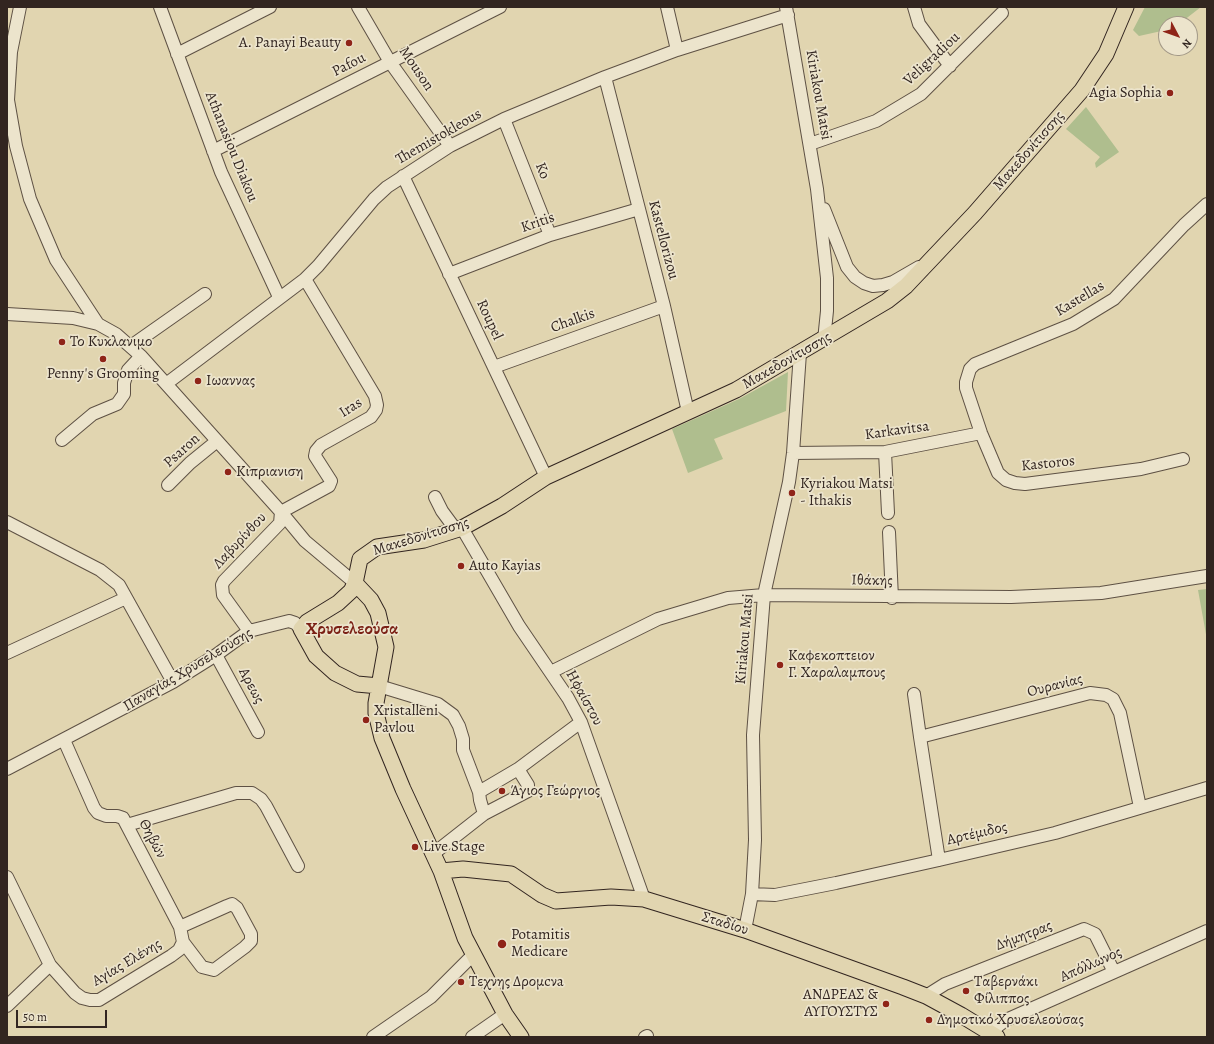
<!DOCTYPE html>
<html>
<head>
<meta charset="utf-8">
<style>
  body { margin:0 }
  #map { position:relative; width:1214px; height:1044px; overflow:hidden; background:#e1d5b0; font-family:Alegreya,serif }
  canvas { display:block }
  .frame { position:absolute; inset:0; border:8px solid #322520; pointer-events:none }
  .north { position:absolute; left:1158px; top:16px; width:40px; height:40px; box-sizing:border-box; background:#ece4cc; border:1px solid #a29887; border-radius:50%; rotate:131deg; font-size:11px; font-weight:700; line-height:16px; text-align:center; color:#322520 }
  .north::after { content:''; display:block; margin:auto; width:14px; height:18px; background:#8f2418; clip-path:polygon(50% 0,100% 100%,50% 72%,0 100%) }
  .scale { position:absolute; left:16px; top:1010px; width:91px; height:18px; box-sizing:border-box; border:2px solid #322520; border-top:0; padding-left:5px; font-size:12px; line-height:14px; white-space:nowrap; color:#322520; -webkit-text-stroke:3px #ece4cc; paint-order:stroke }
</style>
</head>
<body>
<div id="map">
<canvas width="1214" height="1044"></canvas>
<div class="frame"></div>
<div class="north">N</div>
<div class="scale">50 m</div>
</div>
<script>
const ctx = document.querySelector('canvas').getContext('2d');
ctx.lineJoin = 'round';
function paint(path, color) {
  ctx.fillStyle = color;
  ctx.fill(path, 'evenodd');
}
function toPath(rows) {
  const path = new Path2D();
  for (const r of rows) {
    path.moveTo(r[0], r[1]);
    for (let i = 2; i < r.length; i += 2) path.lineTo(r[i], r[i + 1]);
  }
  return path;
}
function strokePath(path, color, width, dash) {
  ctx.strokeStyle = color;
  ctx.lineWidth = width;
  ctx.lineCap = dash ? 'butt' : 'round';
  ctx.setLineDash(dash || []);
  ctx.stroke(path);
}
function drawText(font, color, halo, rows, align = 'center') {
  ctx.font = font + ' Alegreya,serif';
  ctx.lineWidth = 3.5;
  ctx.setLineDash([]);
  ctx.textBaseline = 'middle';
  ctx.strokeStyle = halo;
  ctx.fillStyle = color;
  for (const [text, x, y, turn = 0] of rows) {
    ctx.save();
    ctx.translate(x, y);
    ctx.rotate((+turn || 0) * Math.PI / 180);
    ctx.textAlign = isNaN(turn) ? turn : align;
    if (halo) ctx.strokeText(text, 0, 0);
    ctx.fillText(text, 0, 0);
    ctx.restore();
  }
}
paint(toPath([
  [1145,7,1201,7,1179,24,1166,24,1166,30,1139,36,1133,30],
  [1086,107,1119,152,1096,168,1095,163,1100,157,1066,129],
  [788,372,786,411,714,439,723,459,688,473,672,429,739,399],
  [1207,589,1207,640,1198,590]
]), '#afbe8e');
const minor = toPath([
  [20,7,11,52,8,100,16,146,30,199,56,260,98,324,116,334,141,356,281,512,305,541,355,583],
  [160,7,221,172,279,297],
  [358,7,390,62,450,146],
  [667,7,677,50],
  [786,7,817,189,827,278,827,311,824,340],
  [914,7,919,24,950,66],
  [177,54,270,7],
  [605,77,664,306,688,412],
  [504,119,550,235],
  [810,144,876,121,921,94,1002,13],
  [213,151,500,7],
  [403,176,546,477],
  [824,209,847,267,855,277,864,283,873,286,883,285,893,282,919,267],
  [449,274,550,235,639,209],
  [7,314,73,318,98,324],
  [131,346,205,294],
  [494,367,664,306],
  [166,384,305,279,318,266,374,199,387,187,450,146,504,119,605,77,677,50,788,15],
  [62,440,93,414,117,404,124,394,124,383,128,370,141,356],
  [885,452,888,513],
  [793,453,885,452,981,433],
  [1183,459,1141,469,1025,484,1015,483,1006,480,998,473,981,433,966,388,966,382,970,369,975,364,1073,324,1114,299,1184,225,1207,204],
  [168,485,190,463,217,441],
  [435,497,442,511,456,530],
  [281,512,329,486,331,481,315,456,316,451,321,445,371,417,376,410,377,405,375,396,305,279],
  [7,522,100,570,119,585,173,682],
  [462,528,519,626,568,698,581,722,644,899],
  [889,532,892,598],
  [249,631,223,595,222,585,224,581,280,523,281,512],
  [7,653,126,598],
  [216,655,258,732],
  [551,672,658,619,728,598,764,595,1011,597,1101,593,1207,576],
  [379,686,438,704,453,715,459,726,463,739,463,750,479,792,480,800,484,814],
  [914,694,920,737],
  [64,740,94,808,98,813,106,816,117,816,123,818,180,927],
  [7,769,173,682,216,655,249,631,289,621,295,623,301,629],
  [479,792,518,769,581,722],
  [127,825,236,793,252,793,261,799,266,806,298,866],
  [433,854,484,814,528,791,528,785,518,769],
  [939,860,920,737,1090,693,1106,695,1113,699,1120,713,1140,807],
  [7,877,50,965,75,993,82,998,90,1000,99,1000,171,956,179,950,183,942,180,927,227,906,232,904,237,908,251,934,251,941,245,947,214,970,202,967,183,942],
  [752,894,775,895,836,883,939,860,1055,833,1207,788],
  [745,930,752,894,755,840,753,735,764,595,789,482,793,453,800,353],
  [926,996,945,984,1084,929,1095,934,1114,972],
  [7,1006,50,965],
  [992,1034,998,1026,1006,1020,1207,931],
  [373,1037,431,997,474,954],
  [472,1037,505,1014],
  [645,1037,647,1036]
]);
const major = toPath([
  [355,583,371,600,378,613,386,647,376,703,376,713,382,738,403,789,441,871,465,938,505,1014,521,1037],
  [379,686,357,684,335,673,316,656,301,629,307,622,338,603,351,591,355,583,360,559,377,547,424,540,462,528,502,506,546,477,736,390,887,301,906,286,975,213,1082,90,1106,54,1126,7],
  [441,871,463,869,511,874,542,895,556,901,611,897,644,899,745,930,903,987,926,996,961,1015,997,1037]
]);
strokePath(minor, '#5e5144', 14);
strokePath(major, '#322520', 17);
strokePath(minor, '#ece4cc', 12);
strokePath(major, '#e1d5b0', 15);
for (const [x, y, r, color] of [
  [349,43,4,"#8f2418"],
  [1170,93,4,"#8f2418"],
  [62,342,4,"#8f2418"],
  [103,359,4,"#8f2418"],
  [198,381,4,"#8f2418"],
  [228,472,4,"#8f2418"],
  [792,493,4,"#8f2418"],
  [461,566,4,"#8f2418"],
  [780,665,4,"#8f2418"],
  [366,720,4,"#8f2418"],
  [502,791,4,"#8f2418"],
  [415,847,4,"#8f2418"],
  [502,944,5,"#8f2418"],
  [461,982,4,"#8f2418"],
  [966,991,4,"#8f2418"],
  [886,1004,4,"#8f2418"],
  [929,1020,4,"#8f2418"]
]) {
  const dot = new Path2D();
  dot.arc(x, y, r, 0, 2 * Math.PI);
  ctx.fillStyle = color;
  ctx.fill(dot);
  strokePath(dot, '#ece4cc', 1.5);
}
drawText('15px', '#322520', '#ece4cc', [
  ["A. Panayi Beauty",341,43,"right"],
  ["Agia Sophia",1162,93,"right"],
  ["Το Κυκλανιμο",70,342],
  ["Penny's Grooming",103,374,"center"],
  ["Ιωαννας",206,381],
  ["Κιπριανιση",236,472],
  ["Kyriakou Matsi",800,484],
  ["- Ithakis",800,501],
  ["Auto Kayias",469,566],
  ["Καφεκοπτειον",788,656],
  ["Γ. Χαραλαμπους",788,673],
  ["Xristalleni",374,711],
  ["Pavlou",374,728],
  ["Άγιος Γεώργιος",510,791],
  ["Live Stage",423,847],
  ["Potamitis",511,935],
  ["Medicare",511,952],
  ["Τεχνης Δρομcνa",469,982],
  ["Ταβερνάκι",974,982],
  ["Φίλιππος",974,999],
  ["ΑΝΔΡΕΑΣ &",878,995,"right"],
  ["ΑΥΓΟΥΣΤΥΣ",878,1012,"right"],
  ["Δημοτικό Χρυσελεούσας",937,1020]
], 'left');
drawText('15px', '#322520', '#ece4cc', [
  ["Veligradiou",932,59,-43],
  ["Pafou",349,65,-27],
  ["Mouson",416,69,56],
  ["Kiriakou Matsi",818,95,80],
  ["Themistokleous",439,137,-30],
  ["Athanasiou Diakou",231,147,68],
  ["Μακεδονίτισσης",1029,151,-49],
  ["Ko",542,171,68],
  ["Kritis",538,223,-19],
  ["Kastellorizou",663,240,75],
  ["Kastellas",1080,299,-31],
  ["Roupel",489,320,65],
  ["Chalkis",573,321,-20],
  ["Μακεδονίτισσης",787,361,-30],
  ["Iras",351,408,-33],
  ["Karkavitsa",897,431,-8],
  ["Psaron",182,451,-42],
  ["Kastoros",1048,464,-6],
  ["Μακεδονίτισσης",421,537,-17],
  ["Λαβυρίνθου",240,541,-47],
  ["Ιθάκης",872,581,1],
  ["Kiriakou Matsi",745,639,-85],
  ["Παναγίας Χρυσελεούσης",188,670,-31],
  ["Αρεως",251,686,62],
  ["Ουρανίας",1055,686,-14],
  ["Ηφαίστου",584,698,61],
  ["Αρτέμιδος",977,834,-13],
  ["Θηβών",152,839,62],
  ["Σταδίου",725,924,17],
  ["Δήμητρας",1024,936,-21],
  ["Αγίας Ελένης",127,963,-31],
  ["Απόλλωνος",1091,965,-24]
]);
drawText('bold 17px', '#7a1f14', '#ece4cc', [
  ["Χρυσελεούσα",352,630]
]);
</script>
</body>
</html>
